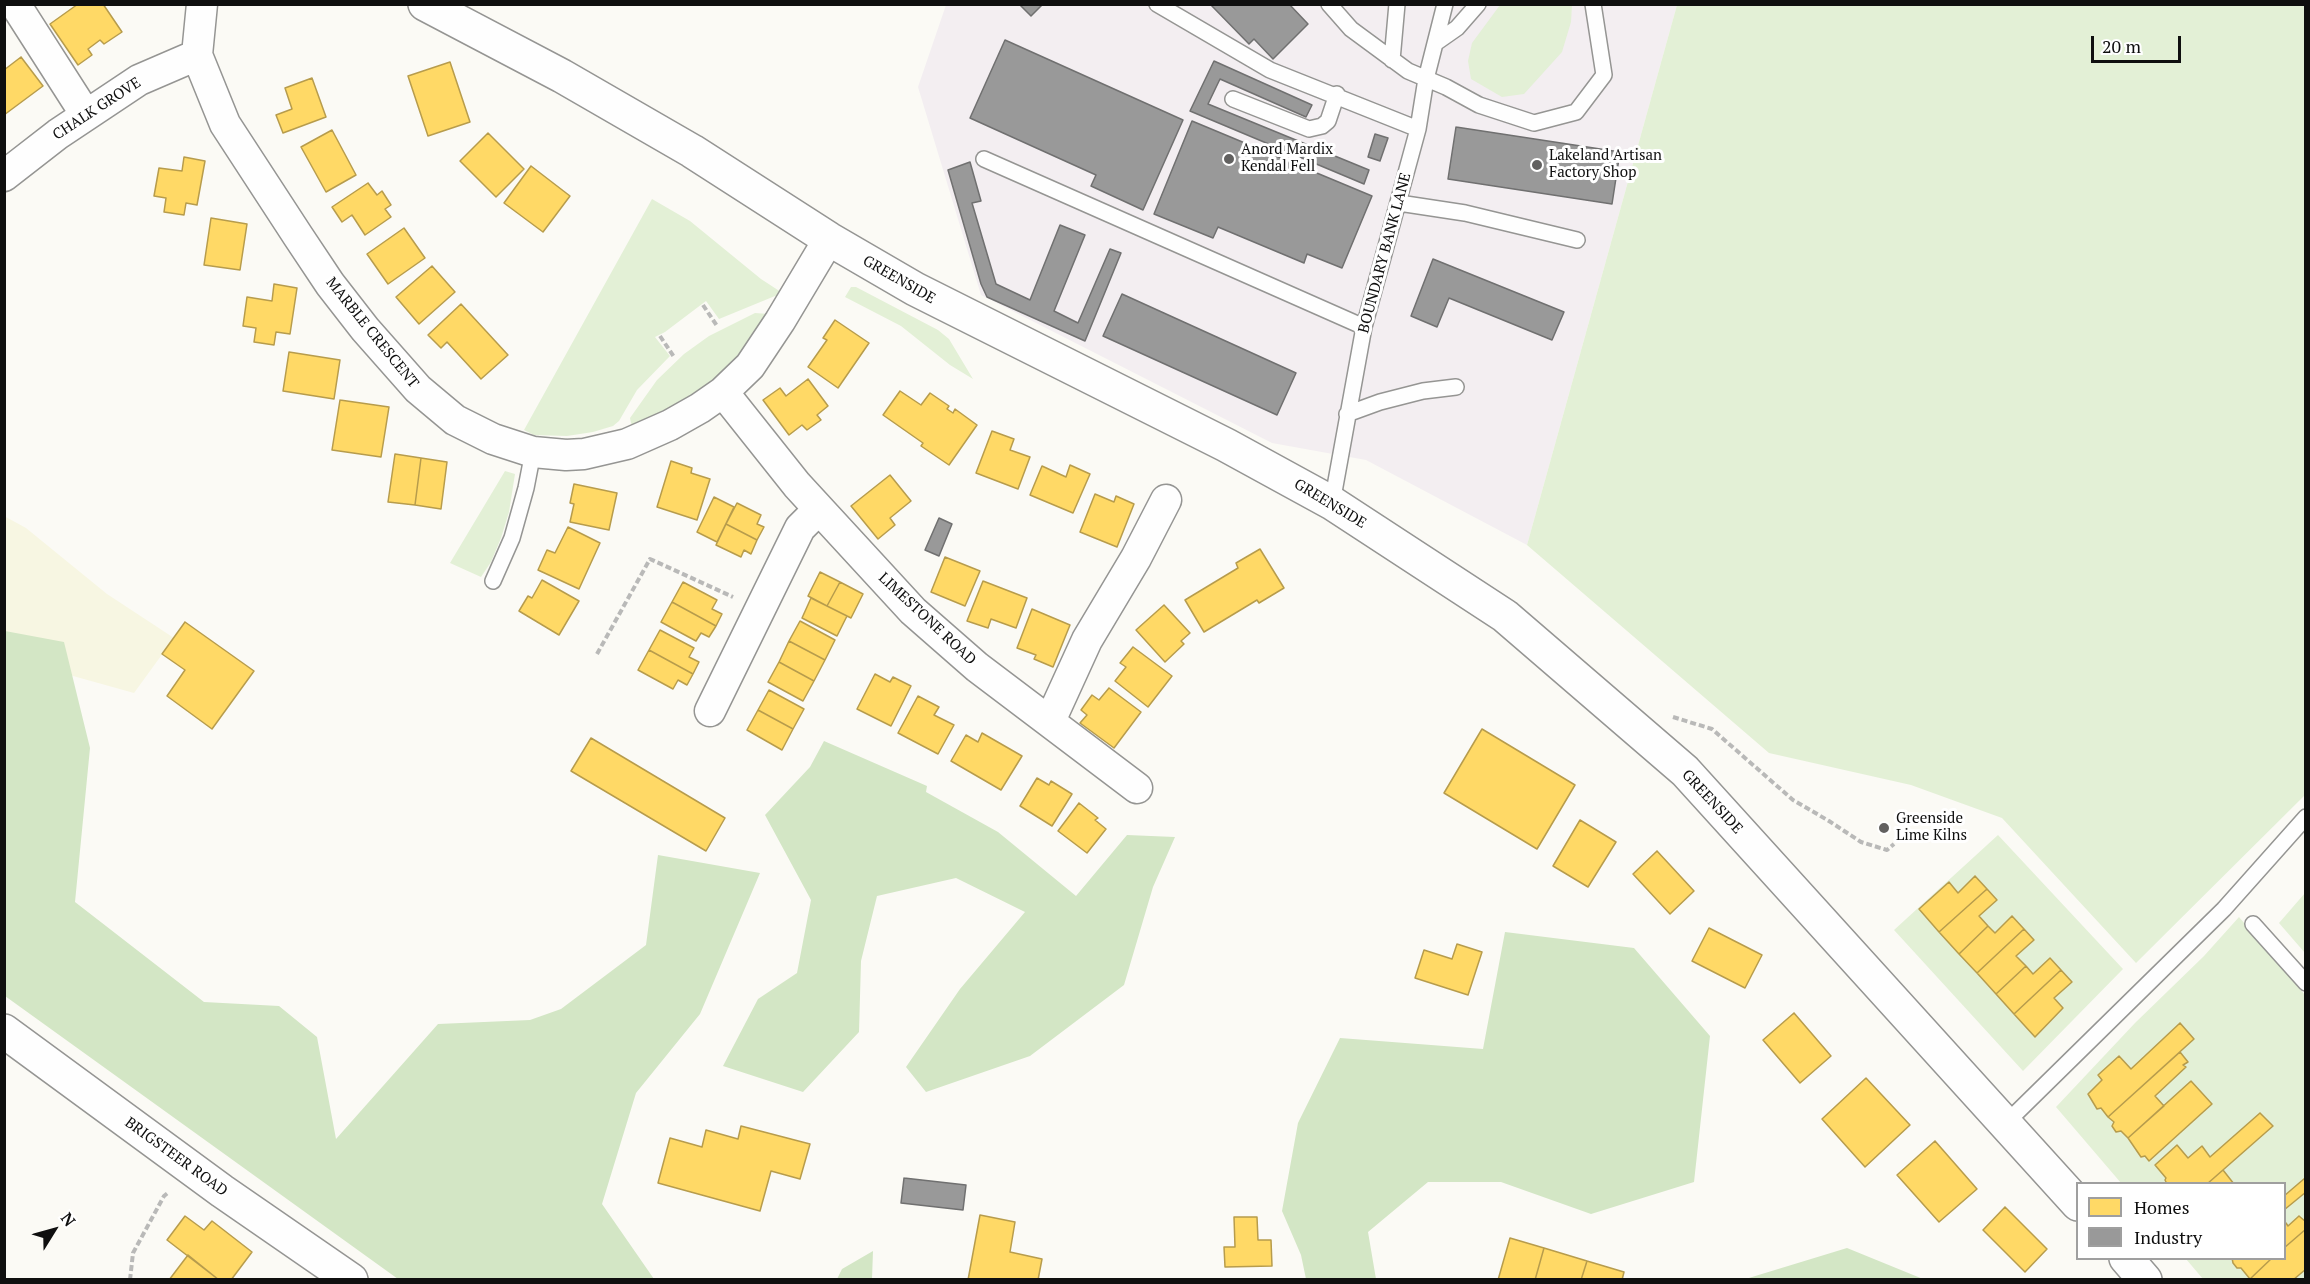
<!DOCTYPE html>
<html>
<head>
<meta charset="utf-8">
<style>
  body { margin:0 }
  #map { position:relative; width:2310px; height:1284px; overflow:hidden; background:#fbfaf5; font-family:"PT Serif",serif }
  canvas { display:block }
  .frame { position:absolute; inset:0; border:6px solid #0f0f0f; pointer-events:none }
  .legend { position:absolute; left:2076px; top:1182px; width:210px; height:78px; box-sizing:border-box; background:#fff; border:2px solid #9f9f9f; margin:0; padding:8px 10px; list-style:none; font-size:18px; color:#0f0f0f }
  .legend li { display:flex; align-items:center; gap:12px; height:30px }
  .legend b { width:30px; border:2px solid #9f9f9f }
  .north { position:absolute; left:24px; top:1200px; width:60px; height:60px; -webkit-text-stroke:4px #fff; paint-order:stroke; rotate:53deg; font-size:16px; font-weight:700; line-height:24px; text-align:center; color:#0f0f0f }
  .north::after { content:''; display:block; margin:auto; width:21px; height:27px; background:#0f0f0f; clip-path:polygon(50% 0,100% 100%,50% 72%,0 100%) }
  .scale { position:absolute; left:2091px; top:36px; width:90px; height:27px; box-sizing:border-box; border:3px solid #0f0f0f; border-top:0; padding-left:8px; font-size:18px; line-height:21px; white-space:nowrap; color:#0f0f0f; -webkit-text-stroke:4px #fff; paint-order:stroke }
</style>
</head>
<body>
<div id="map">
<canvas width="2310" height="1284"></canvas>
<div class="frame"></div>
<ul class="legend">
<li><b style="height:16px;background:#ffd966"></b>Homes</li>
<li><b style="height:16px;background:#999"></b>Industry</li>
</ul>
<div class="north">N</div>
<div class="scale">20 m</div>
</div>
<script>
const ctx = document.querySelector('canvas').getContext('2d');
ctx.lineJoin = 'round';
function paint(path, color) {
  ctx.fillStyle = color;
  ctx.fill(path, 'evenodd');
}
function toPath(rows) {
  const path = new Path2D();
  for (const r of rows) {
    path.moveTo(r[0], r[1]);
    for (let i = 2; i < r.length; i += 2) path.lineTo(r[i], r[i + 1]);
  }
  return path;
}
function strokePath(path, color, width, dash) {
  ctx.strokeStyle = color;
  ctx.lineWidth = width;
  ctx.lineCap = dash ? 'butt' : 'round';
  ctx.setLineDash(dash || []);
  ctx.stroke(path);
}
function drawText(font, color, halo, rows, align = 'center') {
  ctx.font = font + ' "PT Serif",serif';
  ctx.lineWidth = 6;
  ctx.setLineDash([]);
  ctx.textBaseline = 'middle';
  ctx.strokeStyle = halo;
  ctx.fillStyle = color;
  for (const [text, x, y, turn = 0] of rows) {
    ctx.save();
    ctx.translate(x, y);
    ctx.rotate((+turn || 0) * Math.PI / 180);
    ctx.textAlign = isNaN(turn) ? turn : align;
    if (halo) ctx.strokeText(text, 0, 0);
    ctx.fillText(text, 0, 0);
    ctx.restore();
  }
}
paint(toPath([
  [946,5,1677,5,1527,545,1366,460,1272,443,981,295,918,87]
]), '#f3eef1');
paint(toPath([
  [4,516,26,528,107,594,174,638,134,693,5,657]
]), '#f7f6e2');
paint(toPath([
  [1500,5,1572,5,1571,22,1562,52,1524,94,1502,97,1471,79,1468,61,1472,43],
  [1677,5,2305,5,2305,795,2136,963,2002,818,1911,785,1769,753,1527,545],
  [652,199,690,221,761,279,784,294,781,298,775,296,719,319,706,301,665,332,655,337,670,356,637,390,619,421,613,426,593,432,567,436,534,435,524,430],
  [851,287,856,287,938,330,949,339,973,379,950,365,901,326,845,297],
  [755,313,769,314,742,351,725,370,699,392,632,428,630,418,657,380,684,354,709,336],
  [505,471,515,474,509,512,501,538,491,562,481,577,450,563],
  [1998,835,2123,969,2023,1071,1894,930],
  [2305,893,2305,953,2279,923],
  [2239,917,2305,995,2305,1279,2203,1279,2186,1259,2284,1258,2284,1184,2121,1183,2056,1107,2135,1023,2204,956]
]), '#e3f0d6');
paint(toPath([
  [5,631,64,642,90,748,75,902,204,1002,279,1006,317,1037,336,1139,438,1024,530,1020,561,1009,646,945,658,855,760,873,700,1014,636,1093,602,1204,654,1279,398,1279,5,996],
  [824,741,927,786,926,792,998,832,1076,896,1127,835,1175,837,1153,887,1124,985,1030,1056,926,1092,906,1067,960,989,1025,912,956,878,877,896,861,961,859,1032,803,1092,723,1066,758,999,797,973,811,900,765,815,810,767],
  [1505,932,1634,948,1710,1036,1694,1182,1591,1214,1501,1182,1428,1182,1368,1232,1376,1279,1306,1279,1301,1255,1282,1211,1298,1123,1340,1038,1483,1049],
  [1847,1248,1923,1279,1746,1279,1752,1277],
  [873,1251,872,1279,837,1279,842,1269]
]), '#d3e6c5');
const homes = toPath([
  [78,4,103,4,122,32,104,44,100,40,88,49,92,55,78,65,50,24,78,4],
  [21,57,43,86,4,115,4,70,21,57],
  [450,62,470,122,428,136,408,76,450,62],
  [312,78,326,117,283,133,276,115,292,109,285,88,312,78],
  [332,130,356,175,326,192,301,147,332,130],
  [488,133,524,169,496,197,460,161,488,133],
  [184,157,205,161,197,205,186,203,184,215,164,212,166,198,154,196,159,168,182,171,184,157],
  [531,166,570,196,543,232,504,203,531,166],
  [368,183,377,195,382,191,391,205,385,209,391,217,365,235,352,215,342,222,332,207,368,183],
  [211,218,247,224,240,270,204,265,211,218],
  [404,228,425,258,388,284,367,254,404,228],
  [432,266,455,292,419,324,396,297,432,266],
  [274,284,297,288,290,334,276,332,274,345,254,342,256,328,243,326,247,297,272,301,274,284],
  [461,304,508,355,481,379,447,342,441,348,428,335,461,304],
  [835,320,869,343,838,388,808,367,827,340,823,338,835,320],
  [289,352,340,360,334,399,283,391,289,352],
  [808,379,828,406,817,415,821,420,807,430,802,425,789,435,763,400,780,388,786,396,808,379],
  [900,391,921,405,930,393,949,406,947,409,953,413,955,409,977,425,949,465,921,446,923,443,883,415,900,391],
  [340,400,389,407,381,457,332,450,340,400],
  [992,431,1014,439,1010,450,1030,457,1018,489,976,473,992,431],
  [395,454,421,458,415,505,388,502,395,454],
  [421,458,447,462,441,509,415,505,421,458],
  [671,461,692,468,691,473,710,479,697,520,657,507,671,461],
  [1070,465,1090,474,1073,513,1030,495,1042,466,1066,477,1070,465],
  [890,475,911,501,890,518,895,525,878,539,851,506,890,475],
  [574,484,617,493,609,530,570,522,574,504,570,503,574,484],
  [1095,494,1114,502,1116,496,1134,504,1117,547,1080,532,1095,494],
  [714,497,734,507,717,542,697,532,714,497],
  [737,503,761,515,757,524,764,527,757,540,726,524,737,503],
  [726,524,757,540,751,554,744,550,741,557,716,545,726,524],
  [568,527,600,543,579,589,538,570,547,550,555,553,568,527],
  [1260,549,1284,588,1259,603,1257,600,1204,632,1185,600,1238,568,1236,563,1260,549],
  [945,557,980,571,965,606,931,592,945,557],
  [820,572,840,582,827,606,808,596,820,572],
  [542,580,579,601,559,635,519,611,528,596,532,598,542,580],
  [983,581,1027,598,1016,628,991,619,988,628,967,621,983,581],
  [683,582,717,600,712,609,722,614,716,626,672,602,683,582],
  [840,582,863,594,851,618,827,606,840,582],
  [811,598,847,616,837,636,802,618,811,598],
  [672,602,716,626,709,637,701,633,696,641,661,622,672,602],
  [1164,605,1190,633,1181,641,1184,644,1165,662,1136,630,1164,605],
  [1032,609,1070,625,1053,667,1034,659,1036,655,1017,648,1032,609],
  [800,621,835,640,825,660,789,641,800,621],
  [185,622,254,671,212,729,167,696,185,670,162,654,185,622],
  [660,630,694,648,689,657,699,662,693,674,649,650,660,630],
  [789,641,825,660,814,681,779,662,789,641],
  [1133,647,1172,676,1148,707,1115,681,1126,667,1120,663,1133,647],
  [649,650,693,674,687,685,678,680,673,689,638,670,649,650],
  [779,662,814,681,803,701,768,682,779,662],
  [875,674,890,682,893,677,911,686,891,726,857,709,875,674],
  [1109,688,1141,712,1114,748,1080,723,1087,715,1081,710,1092,695,1099,700,1109,688],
  [769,690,804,709,793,729,758,710,769,690],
  [918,696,939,707,934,715,954,725,938,754,898,733,918,696],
  [758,710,793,729,782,750,747,730,758,710],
  [1482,729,1575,785,1537,849,1444,793,1482,729],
  [982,733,1022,756,1001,790,951,761,966,735,978,742,982,733],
  [591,738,725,818,706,851,571,771,591,738],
  [1037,778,1049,785,1051,781,1072,794,1052,826,1020,806,1037,778],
  [1079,803,1098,818,1095,820,1106,829,1087,853,1058,831,1079,803],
  [1580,820,1616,842,1588,887,1553,866,1580,820],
  [1657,851,1694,891,1670,914,1633,874,1657,851],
  [1975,876,1987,889,1939,932,1919,909,1949,882,1958,893,1975,876],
  [1987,889,1997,900,1979,916,1988,926,1959,954,1939,932,1987,889],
  [2012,916,2024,929,1977,973,1959,954,1988,926,1995,933,2012,916],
  [1709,928,1762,955,1745,988,1692,961,1709,928],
  [2024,929,2034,940,2016,956,2026,966,1996,994,1977,973,2024,929],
  [1457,944,1482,952,1468,995,1415,978,1424,950,1452,959,1457,944],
  [2050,958,2061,970,2014,1014,1996,994,2026,966,2033,974,2050,958],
  [2061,970,2072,982,2054,998,2063,1008,2035,1037,2014,1014,2061,970],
  [1794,1013,1831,1056,1800,1083,1763,1040,1794,1013],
  [2180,1023,2194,1039,2108,1117,2101,1108,2097,1109,2088,1094,2102,1080,2098,1075,2119,1056,2131,1069,2180,1023],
  [2180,1052,2188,1062,2183,1065,2186,1067,2155,1096,2164,1106,2128,1138,2121,1131,2116,1132,2112,1126,2114,1122,2108,1117,2180,1052],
  [1866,1078,1910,1125,1865,1167,1822,1119,1866,1078],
  [2191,1081,2212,1104,2149,1161,2145,1156,2141,1157,2128,1138,2191,1081],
  [2260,1113,2273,1126,2207,1184,2167,1184,2165,1180,2166,1178,2155,1165,2177,1145,2188,1158,2202,1146,2210,1157,2260,1113],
  [741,1126,810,1144,800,1179,771,1171,760,1211,658,1183,670,1138,702,1147,706,1130,738,1139,741,1126],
  [1935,1141,1977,1189,1939,1222,1897,1175,1935,1141],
  [2223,1170,2234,1184,2207,1184,2223,1170],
  [2305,1178,2306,1192,2284,1210,2284,1196,2305,1178],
  [2005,1207,2047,1249,2025,1272,1983,1230,2005,1207],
  [980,1215,1015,1222,1010,1252,1042,1259,1038,1280,968,1280,980,1215],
  [185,1216,204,1230,212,1221,252,1252,231,1280,219,1280,167,1240,185,1216],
  [2299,1216,2306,1222,2306,1229,2284,1248,2284,1224,2286,1223,2288,1226,2299,1216],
  [1234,1217,1257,1217,1258,1240,1271,1240,1272,1266,1225,1267,1224,1247,1235,1247,1234,1217],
  [2306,1229,2306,1269,2293,1280,2250,1279,2272,1258,2284,1258,2284,1248,2306,1229],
  [1510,1238,1544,1248,1535,1280,1498,1280,1510,1238],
  [1544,1248,1587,1261,1581,1280,1535,1280,1544,1248],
  [188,1255,219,1280,169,1280,188,1255],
  [2232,1258,2272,1258,2250,1279,2241,1268,2237,1268,2233,1263,2232,1258],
  [1587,1261,1624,1272,1622,1280,1581,1280,1587,1261]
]);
paint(homes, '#ffd966');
strokePath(homes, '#b79c4c', 1.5);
const industry = toPath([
  [1019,4,1043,4,1031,16,1019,4],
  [1210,4,1289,4,1308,24,1273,59,1254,39,1249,44,1210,4],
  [1005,40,1183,120,1143,210,1091,186,1096,175,970,118,1005,40],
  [1214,61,1312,105,1306,117,1220,79,1208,104,1369,170,1364,184,1190,111,1214,61],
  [1192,121,1372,196,1342,268,1307,254,1304,263,1218,227,1213,238,1154,214,1192,121],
  [1456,127,1620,152,1612,204,1448,179,1456,127],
  [1375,134,1388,138,1380,161,1368,157,1375,134],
  [970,162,981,201,972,203,996,284,1030,300,1060,225,1085,235,1054,311,1078,323,1110,249,1121,253,1085,341,987,297,981,284,948,170,970,162],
  [1433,259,1564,312,1552,340,1449,298,1437,327,1411,316,1433,259],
  [1122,294,1296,373,1277,415,1103,336,1122,294],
  [939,518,952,524,939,556,925,550,939,518],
  [904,1178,966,1185,963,1210,901,1203,904,1178]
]);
paint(industry, '#999');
strokePath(industry, '#707070', 1.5);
const service = toPath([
  [1157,4,1270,70,1418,129],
  [1329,4,1351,29,1408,71,1446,87,1479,105,1534,123,1576,112,1604,75,1593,4],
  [1437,42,1457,28,1478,4],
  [1392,60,1397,4],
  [1233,99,1309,129,1322,126,1328,121,1337,94],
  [984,159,1364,327],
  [1399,203,1465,213,1577,240],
  [1347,414,1380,402,1423,391,1456,387],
  [1332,503,1364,327,1418,129,1426,79,1445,4],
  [493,581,512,538,526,488,533,452],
  [2253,924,2306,983],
  [2005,1124,2224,909,2306,817]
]);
const minor = toPath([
  [15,4,86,115],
  [202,4,197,55,225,124,298,236,330,284,365,329,418,389,455,420,493,439,533,452,566,455,584,454,627,444,670,425,700,408,723,392,750,366,780,321,829,239],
  [4,176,58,134,139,80,197,55],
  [723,392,797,485,913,611,977,667,1137,788],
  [710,711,800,528,819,509],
  [1050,721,1087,640,1136,558,1166,500]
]);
const tertiary = toPath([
  [425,4,562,76,692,151,829,239,915,289,1226,445,1332,503,1505,616,1685,771,2078,1204],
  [4,1031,222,1191,351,1280],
  [2126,1258,2145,1280]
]);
strokePath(service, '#959593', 18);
strokePath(minor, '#959593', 33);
strokePath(tertiary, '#959593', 36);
strokePath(toPath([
  [703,305,717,326],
  [660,336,674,357],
  [597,654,650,559,733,597],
  [1673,717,1712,729,1793,800,1829,821,1861,842,1887,850,1894,844],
  [130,1280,133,1253,164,1196,169,1192]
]), '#b9b9b8', 4, [6, 3]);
strokePath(service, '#fefefe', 15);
strokePath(minor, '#fefefe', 30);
strokePath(tertiary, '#fefefe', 33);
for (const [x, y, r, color] of [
  [1229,159,6,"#626160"],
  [1537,165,6,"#626160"],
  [1884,828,6,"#626160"]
]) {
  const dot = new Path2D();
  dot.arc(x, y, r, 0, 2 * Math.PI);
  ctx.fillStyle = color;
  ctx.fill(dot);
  strokePath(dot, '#fff', 2);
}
drawText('15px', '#0f0f0f', '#fff', [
  ["CHALK GROVE",97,109,-33],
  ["BOUNDARY BANK LANE",1385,253,-75],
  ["GREENSIDE",899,280,30],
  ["MARBLE CRESCENT",372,333,51],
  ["GREENSIDE",1330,504,31],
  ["LIMESTONE ROAD",927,619,43],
  ["GREENSIDE",1712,802,47],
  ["BRIGSTEER ROAD",176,1157,36]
]);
drawText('15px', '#0f0f0f', '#fff', [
  ["Anord Mardix",1241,150],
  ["Kendal Fell",1241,167],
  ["Lakeland Artisan",1549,156],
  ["Factory Shop",1549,173],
  ["Greenside",1896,819],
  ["Lime Kilns",1896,836]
], 'left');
</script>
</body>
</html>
